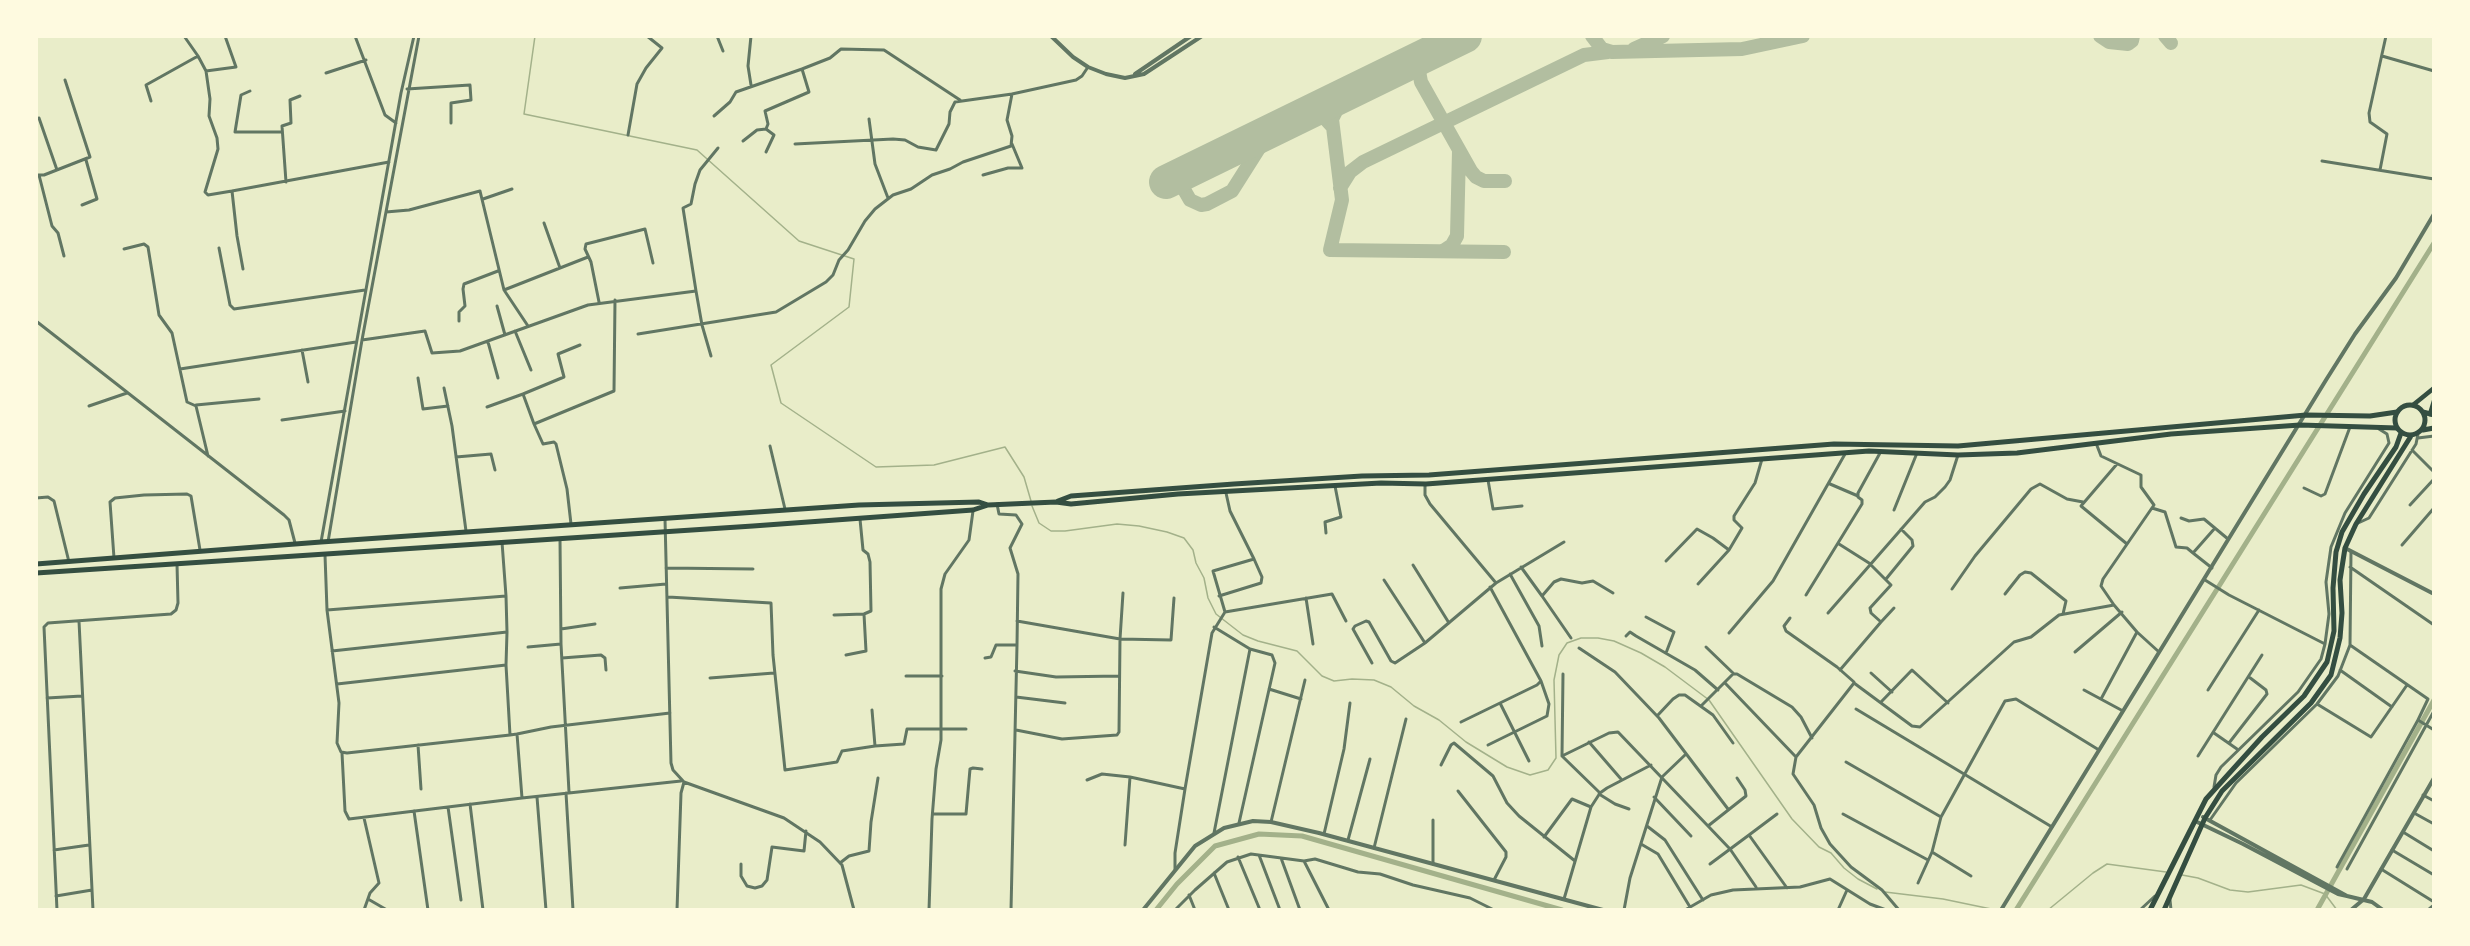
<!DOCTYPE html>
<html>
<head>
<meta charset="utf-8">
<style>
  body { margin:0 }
  #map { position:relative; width:2470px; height:946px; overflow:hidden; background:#e9edc9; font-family:"IBM Plex Sans",sans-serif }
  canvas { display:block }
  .frame { position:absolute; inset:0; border:38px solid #fefae0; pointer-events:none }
</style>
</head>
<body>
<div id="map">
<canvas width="2470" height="946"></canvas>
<div class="frame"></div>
</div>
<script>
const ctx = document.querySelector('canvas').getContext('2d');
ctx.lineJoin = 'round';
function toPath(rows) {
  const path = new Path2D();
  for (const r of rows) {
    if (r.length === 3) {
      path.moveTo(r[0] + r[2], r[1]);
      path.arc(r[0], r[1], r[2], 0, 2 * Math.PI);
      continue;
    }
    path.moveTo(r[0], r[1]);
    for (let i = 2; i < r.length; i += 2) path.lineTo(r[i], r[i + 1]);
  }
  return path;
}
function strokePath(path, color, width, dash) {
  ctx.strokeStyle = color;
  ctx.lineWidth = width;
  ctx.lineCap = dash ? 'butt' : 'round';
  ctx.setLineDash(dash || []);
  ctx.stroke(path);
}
strokePath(toPath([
  [535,36,524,114,697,150,799,241,854,259,849,307,771,365,781,403,876,467,934,465,1005,447,1024,477,1031,501],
  [1032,506,1039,523,1051,531,1065,531,1117,524,1139,526,1167,532,1184,538,1193,550,1196,563,1204,578,1208,598,1216,614,1243,635,1258,641,1297,651,1322,676,1334,681,1352,679,1374,680,1391,687,1414,706,1439,720,1466,742,1507,767,1530,775,1548,770,1556,758,1554,680,1559,655,1567,643,1581,638,1598,638,1614,641,1641,653,1665,667,1709,700,1792,819,1819,847,1831,853,1844,868,1858,879,1877,889],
  [2182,875,2198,878,2230,890,2248,892,2301,885,2325,894,2337,910],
  [1885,892,1943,899,1996,910],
  [2048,910,2093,873,2107,864,2166,872]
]), '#a3b18a', 1.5);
strokePath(toPath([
  [1156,910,1177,884,1215,846,1259,834,1302,836,1562,910],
  [2016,910,2434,243],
  [2317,910,2434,700]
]), '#a3b18a', 5);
strokePath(toPath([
  [1592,36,1602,49,1612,52,1742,49,1803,36],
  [2100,36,2109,42,2128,44,2132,41,2133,36],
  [2165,36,2171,43],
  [1634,49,1663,36],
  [1423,56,1419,71,1421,82,1471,171,1476,177,1484,181,1505,181],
  [1344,95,1332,119,1342,200,1330,250,1504,252],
  [1312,111,1321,114,1331,125],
  [1228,152,1196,162,1185,170,1182,186,1190,200,1201,205,1207,204,1232,191,1270,131],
  [1340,188,1350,172,1363,162,1584,55,1608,52],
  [1443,251,1452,245,1457,236,1459,151]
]), '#b2bea0', 14);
strokePath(toPath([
  [1166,182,1465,36]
]), '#b2bea0', 34);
strokePath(toPath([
  [184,36,198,56],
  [355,36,385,115,396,123],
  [717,36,723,51],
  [751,36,748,66,751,85],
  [36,37,40,36],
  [2382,56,2434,71],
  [802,69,830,58,841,49,884,50,960,100],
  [206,71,236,67,225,36],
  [326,73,366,60],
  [407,89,470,85,471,100,451,103,451,123],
  [250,91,241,95,235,132,281,132],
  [1012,94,1076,80,1082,76,1088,67],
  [151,101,146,85,198,56,206,71,210,99,209,116,217,138,218,149,205,192,208,195,232,191],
  [714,116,730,102,736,92,802,69,809,92,765,111,768,124,766,129],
  [39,118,57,170],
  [869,119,875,164,888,198],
  [628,135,637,84,646,68,662,48,647,36],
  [743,141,757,130,766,129,774,135,766,152],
  [2322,161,2434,179],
  [2380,170,2387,134,2370,122,2369,113,2386,36],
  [36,175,44,175,90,157,65,80],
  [39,175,52,226,58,233,64,256],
  [983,175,1008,168,1022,168,1012,144],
  [286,182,282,126,291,123,290,100,300,96],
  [483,199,512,189],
  [82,205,97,199,86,160],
  [386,212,409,210,480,191,504,290],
  [544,223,560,268],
  [219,248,230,305,234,309,365,290],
  [124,249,144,244,148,247,159,315,172,333,187,402,196,406,208,456],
  [243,269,237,236,232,191,389,162],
  [696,291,702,325,711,356],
  [599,302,591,262,585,249,586,244,645,229,653,263],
  [497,306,505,335],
  [36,321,284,515,289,520,295,543],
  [459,321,459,312,465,306,463,289,464,284,498,271],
  [528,326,504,290,588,257],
  [515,331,531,370],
  [638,334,776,312,826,282,833,275,839,260,848,250,865,221,875,209,893,195,911,189,932,175,950,169,963,162,1011,146,1012,136,1007,120,1012,94,955,102,950,112,949,124,936,150,918,147,905,140,893,139,795,144],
  [362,340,425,331,432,353,460,351,588,305,696,291,683,208,691,204,695,184,700,170,718,148],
  [488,342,498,378],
  [580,345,558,354,564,377,523,394,534,424,614,391,615,300],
  [302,350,308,382],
  [180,369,356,342],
  [418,378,423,409,448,406],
  [444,388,452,426,466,531],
  [196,405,259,399],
  [89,406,127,393],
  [487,407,523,394],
  [282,420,345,411],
  [534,424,543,444,554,442,556,444,567,489,571,524],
  [2418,438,2434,436],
  [2096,443,2101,456,2141,475,2141,487,2154,505,2103,579,2101,586,2114,605],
  [770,446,785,509],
  [2412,450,2434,472],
  [456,457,491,454,495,470],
  [2117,464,2081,506,2127,544],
  [1488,480,1493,509,1522,506],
  [1830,484,1858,496],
  [2304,488,2321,496,2325,494,2350,427],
  [36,498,48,497,54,501,69,562],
  [2410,505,2434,479],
  [2152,508,2165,512,2176,547,2187,548,2193,553],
  [1894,510,1917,453],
  [2181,518,2189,521,2204,519,2228,539],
  [665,519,671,763,673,770,684,782,784,818,820,842,842,865,854,910],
  [2356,524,2369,518,2416,444,2418,434],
  [1326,533,1325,522,1341,517,1335,486],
  [560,539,561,644,569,792],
  [321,542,401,93,414,36],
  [328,542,362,340,419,36],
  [1839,544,1869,563,1891,585,1870,608,1871,613,1881,622,1894,608],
  [2402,545,2434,508],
  [1729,550,1742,528,1734,520,1734,516,1755,483,1762,459],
  [325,555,327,610,339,703,337,743,341,752,347,753,510,735],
  [114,558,110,502,115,498,144,495,187,494,191,496,200,550],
  [1666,561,1697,529,1713,538,1729,550,1698,584],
  [1413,565,1449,623],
  [1521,567,1542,596,1554,582,1561,579,1582,583,1593,581,1613,593],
  [2350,567,2434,625],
  [666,568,753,569],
  [2212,568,2193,553,2215,528],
  [1510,574,1539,626,1542,646],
  [1886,579,1913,546,1912,540,1901,529],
  [1384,580,1425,643],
  [2205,580,2229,595,2325,644],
  [1496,583,1564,542],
  [620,588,666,584],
  [1952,589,1975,556,2031,489,2040,484,2067,499,2083,502],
  [2005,594,2020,575,2025,572,2031,573,2066,601,2063,614],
  [1806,595,1862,504,1862,500,1858,497,1858,493,1880,453],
  [506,596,507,632],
  [1219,596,1261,583,1262,577,1254,559],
  [1542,596,1571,638],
  [668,597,771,603,773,655,785,770,837,762,842,751,875,746,872,710],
  [1306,598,1313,644],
  [327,610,506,596,502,542],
  [1225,612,1213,571,1254,559,1230,511,1226,493],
  [1225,612,1332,594,1346,621],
  [1828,613,1925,502,1935,497,1945,487,1950,480,1958,455],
  [834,615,864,614,871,611,870,562,868,554,863,550,860,519],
  [1646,617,1674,632,1666,653],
  [1790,618,1784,626,1786,631,1837,667,1854,682],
  [79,621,93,910],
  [1017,621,1120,639,1123,593],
  [561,629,595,624],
  [2137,632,2159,652],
  [1729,633,1773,581,1845,454],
  [1626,636,1630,632,1636,636,1695,670,1718,690],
  [2350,645,2428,699,2418,720,2434,730],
  [528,647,561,644],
  [1706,647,1734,674],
  [1579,648,1615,672,1659,718,1728,809],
  [332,651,507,632,506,665,510,735,517,734],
  [2075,652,2122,612],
  [846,655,866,651,864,614],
  [562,658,601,655,605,658,606,670],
  [985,658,991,657,996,645,1017,645,1018,574,1010,548,1022,524,1016,515,999,514,997,504],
  [1372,663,1353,629,1355,626,1366,621,1369,622,1391,661,1395,663,1425,643,1496,583,1430,504,1425,495,1425,485],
  [1840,670,1881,622],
  [2340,670,2392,707],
  [1015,671,1056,677,1119,676],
  [1871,673,1892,692],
  [906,676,942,676],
  [710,678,774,673],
  [1725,683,1796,757],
  [337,684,506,665],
  [1269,689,1301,699],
  [2084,690,2123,711],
  [2208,690,2259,610],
  [1016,697,1065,703],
  [47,698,82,696],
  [1881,702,1912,670,1948,703],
  [1500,703,1529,761],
  [2317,704,2371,737,2407,685],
  [1701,706,1733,674,1737,674,1792,707,1801,717,1812,738],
  [1856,709,2052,827],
  [670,713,551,727,517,734,522,798,681,781],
  [1657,716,1673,699,1679,695,1685,695,1713,715,1733,743],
  [1461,722,1537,685,1541,681,1490,587],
  [1016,730,1062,739,1117,735,1119,732,1120,639,1171,640,1174,598],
  [2214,733,2237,749],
  [1589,742,1621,779],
  [2229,743,2267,694,2266,690,2249,677],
  [418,745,421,789],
  [1488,745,1547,716,1549,704,1541,681],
  [875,746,904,744,907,729,966,729],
  [342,753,345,811,349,819,522,798],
  [1562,756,1563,674],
  [2198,756,2262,655],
  [1846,762,1941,817],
  [1441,765,1451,745,1454,743,1493,776,1507,803,1519,816,1575,861],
  [1737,778,1745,790,1746,796,1708,826,1730,849,1756,887],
  [1087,780,1102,774,1130,777],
  [2214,787,2216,775,2221,767,2298,692,2321,659,2325,644,2329,614,2326,582,2331,547,2345,513,2389,443,2387,434,2379,429],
  [1458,791,1506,852,1506,857,1494,880],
  [566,793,573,910],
  [1600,793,1562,756,1609,733,1618,732,1708,826],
  [1599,794,1615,804,1629,809],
  [2423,795,2434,801],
  [537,797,546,910],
  [1654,797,1691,836],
  [470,804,483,910],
  [448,807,461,900],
  [414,811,428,910],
  [2414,813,2434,824],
  [933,814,966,814,970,769,973,768,982,769],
  [1777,814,1749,835,1787,888],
  [1843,814,1928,860],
  [364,818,379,883,370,893,364,910],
  [1433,820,1433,864],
  [2210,820,2236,783,2317,704,2338,676,2350,645,2351,552],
  [1271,822,1305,680],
  [1239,823,1275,663,1272,655,1250,649],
  [1647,826,1665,840,1703,900],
  [2403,832,2434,851],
  [1214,833,1250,649,1214,627],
  [1324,834,1344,749,1350,703],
  [1544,837,1572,799,1591,807],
  [1348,840,1370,759],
  [1641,844,1658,854,1690,907],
  [1125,845,1130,777,1185,789],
  [1374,848,1406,719],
  [54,850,89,845],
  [2392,850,2434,875],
  [1932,852,1971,876],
  [1259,855,1280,910],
  [1238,857,1260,910],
  [1281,858,1300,910],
  [1304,861,1329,910],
  [840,863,849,856,869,851,871,822,878,778],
  [741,864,741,876,747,886,755,888,762,886,767,880,772,847,804,851,806,831],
  [1710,864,1749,835],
  [2337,867,2418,720],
  [1175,869,1175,853,1185,789,1212,633,1225,612],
  [2347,869,2434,711],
  [2381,869,2434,902],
  [1214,873,1229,910],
  [1918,883,1932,852,1941,817,2005,701,2016,699,2099,750],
  [1189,895,1195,910],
  [56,896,92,890],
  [368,899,387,910],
  [1564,899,1591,807,1600,793,1607,788,1651,765],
  [2170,900,2171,910],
  [57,910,44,627,48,623,171,614,176,610,178,603,177,564],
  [677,910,681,793,684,782],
  [929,910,932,819,936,769,941,740,941,589,945,574,969,540,973,511],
  [1011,910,1017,645],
  [1175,910,1195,890,1227,862,1251,854,1304,861,1315,859,1358,872,1380,874,1413,885,1470,898,1494,910],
  [1624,910,1630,878,1662,777,1686,754],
  [1685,910,1711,895,1733,890,1800,887,1830,879,1870,904,1886,910],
  [1838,910,1847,890],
  [1899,910,1882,890,1851,867,1830,844,1821,828,1814,805,1793,774,1796,757,1854,683,1912,726,1920,727,2014,642,2031,637,2059,615,2114,605,2137,632,2101,699],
  [2140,910,2155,896],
  [2428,910,2434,905]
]), '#617663', 3);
strokePath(toPath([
  [1051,36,1073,57,1088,67,1106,74,1125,78,1144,74,1202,36],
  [1135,74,1191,36],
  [2345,548,2434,594],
  [2203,817,2347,896,2372,902,2383,910],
  [2195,821,2243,844,2338,894,2347,896],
  [1143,910,1195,846,1224,828,1253,821,1271,822,1319,833,1603,910],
  [2001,910,2326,380,2355,334,2396,278,2434,214],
  [2351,910,2364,899,2434,778]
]), '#617663', 4);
strokePath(toPath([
  [2413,405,2434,388],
  [2430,414,2434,401]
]), '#344e41', 4.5);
strokePath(toPath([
  [1058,501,1071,496,1234,484,1362,476,1429,475,1834,444,1958,446,2306,415,2370,416,2397,412],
  [36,564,321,542,859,505,979,502,988,505],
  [36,573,753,526,973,510,988,505,1056,502,1071,504,1178,494,1381,483,1426,484,1869,451,1958,455,2017,453,2171,434,2300,425,2397,428]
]), '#344e41', 5);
strokePath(toPath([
  [2410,420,15],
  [2423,412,2434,415],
  [2423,430,2434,428],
  [2150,910,2206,799,2262,737,2304,696,2327,662,2334,631,2333,588,2336,552,2342,532,2364,494,2396,447,2401,433],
  [2164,910,2205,818,2222,791,2311,703,2331,675,2340,638,2342,613,2340,580,2345,548,2356,524,2411,436]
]), '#344e41', 5);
</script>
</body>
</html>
